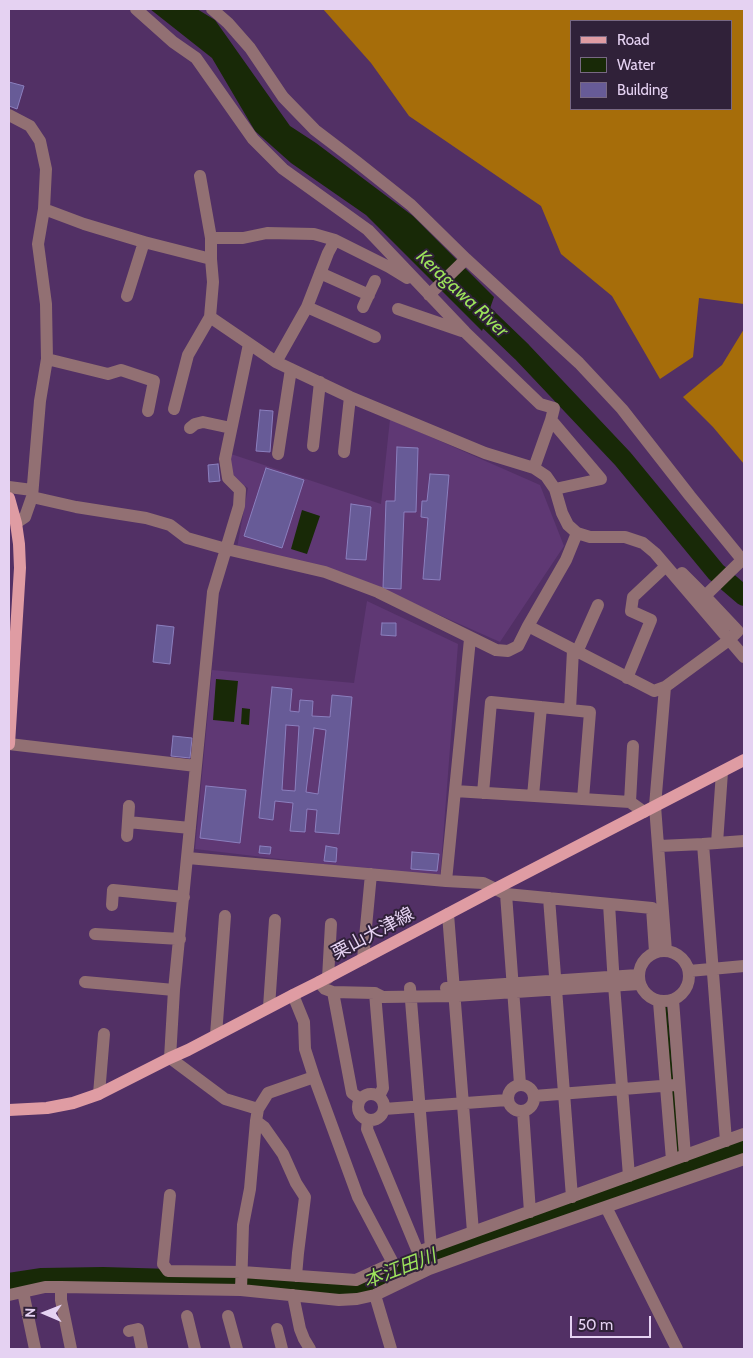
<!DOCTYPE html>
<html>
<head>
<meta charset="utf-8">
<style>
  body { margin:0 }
  #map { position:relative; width:753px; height:1358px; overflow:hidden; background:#523065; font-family:Cabin,sans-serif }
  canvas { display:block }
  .frame { position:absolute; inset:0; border:10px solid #e5d2f2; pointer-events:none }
  .legend { position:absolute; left:570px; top:20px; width:162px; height:90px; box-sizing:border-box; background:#302139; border:1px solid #786883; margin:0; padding:6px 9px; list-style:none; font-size:15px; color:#e5d2f2 }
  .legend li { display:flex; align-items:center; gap:10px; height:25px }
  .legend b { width:25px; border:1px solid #786883 }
  .north { position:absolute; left:20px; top:1288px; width:50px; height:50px; -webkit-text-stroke:4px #302139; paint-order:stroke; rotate:271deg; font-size:14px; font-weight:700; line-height:20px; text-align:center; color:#e5d2f2 }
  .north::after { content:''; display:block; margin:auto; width:18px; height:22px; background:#e5d2f2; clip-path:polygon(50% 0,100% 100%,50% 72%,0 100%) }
  .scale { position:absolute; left:570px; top:1316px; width:81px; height:22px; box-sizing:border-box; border:2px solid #e5d2f2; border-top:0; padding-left:6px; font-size:15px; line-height:18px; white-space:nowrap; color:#e5d2f2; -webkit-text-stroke:4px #302139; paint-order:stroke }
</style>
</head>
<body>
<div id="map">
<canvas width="753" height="1358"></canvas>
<div class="frame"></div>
<ul class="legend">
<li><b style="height:6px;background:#df9ca3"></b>Road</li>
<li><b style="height:14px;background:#182907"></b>Water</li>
<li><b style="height:14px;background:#675b97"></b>Building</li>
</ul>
<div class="north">N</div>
<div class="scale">50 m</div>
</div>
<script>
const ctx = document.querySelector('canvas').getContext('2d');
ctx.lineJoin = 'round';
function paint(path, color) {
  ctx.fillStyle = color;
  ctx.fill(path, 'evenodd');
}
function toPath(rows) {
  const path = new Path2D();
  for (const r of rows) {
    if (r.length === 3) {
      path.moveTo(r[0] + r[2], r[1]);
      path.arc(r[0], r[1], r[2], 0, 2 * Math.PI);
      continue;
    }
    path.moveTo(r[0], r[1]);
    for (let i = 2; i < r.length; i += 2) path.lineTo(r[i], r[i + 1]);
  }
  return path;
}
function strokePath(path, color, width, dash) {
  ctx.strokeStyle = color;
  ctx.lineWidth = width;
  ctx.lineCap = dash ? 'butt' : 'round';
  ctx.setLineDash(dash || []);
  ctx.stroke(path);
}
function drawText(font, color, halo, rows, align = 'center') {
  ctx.font = font + ' Cabin,"Noto Sans JP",sans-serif';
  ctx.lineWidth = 4;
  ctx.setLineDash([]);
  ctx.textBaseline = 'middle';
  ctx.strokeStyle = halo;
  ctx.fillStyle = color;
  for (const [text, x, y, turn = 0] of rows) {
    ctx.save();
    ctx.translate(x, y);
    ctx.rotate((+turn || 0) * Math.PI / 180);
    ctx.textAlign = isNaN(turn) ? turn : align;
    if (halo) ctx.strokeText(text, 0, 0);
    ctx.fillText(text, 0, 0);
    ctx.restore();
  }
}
paint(toPath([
  [390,419,540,485,564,546,500,642,345,573,237,548,248,488,229,475,231,454,381,504],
  [367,601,458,644,440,878,195,849,212,670,354,683]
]), '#5f3874');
paint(toPath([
  [323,9,744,9,744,304,699,298,693,357,660,379,612,296,561,254,541,206,409,116,371,63],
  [572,21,732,21,732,109,572,109],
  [744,329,744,464,713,427,683,397,722,365]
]), '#a66d0a');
paint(toPath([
  [150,9,197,9,215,20,290,126,316,143,413,216,494,297,482,331,366,215,291,163,255,131,212,58],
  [302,510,320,516,307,554,291,549],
  [216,679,238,681,234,722,213,720],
  [242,708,250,709,249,725,241,724]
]), '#182907');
strokePath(toPath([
  [666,1008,672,1082],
  [673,1088,678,1154],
  [679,1160,680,1170]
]), '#182907', 3);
strokePath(toPath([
  [468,300,522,352,623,459,716,572,744,596],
  [9,1283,42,1278,103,1277,171,1279,224,1279,347,1288,383,1280,417,1262,485,1240,583,1202,744,1147]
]), '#182907', 20);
const building = toPath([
  [9,82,24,86,17,109,9,106,9,82],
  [260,410,273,411,270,452,256,451,260,410],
  [397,447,418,448,416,512,404,512,401,589,383,588,386,501,395,501,397,447],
  [218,464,220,481,209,482,208,465,218,464],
  [266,468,304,480,282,548,244,536,266,468],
  [430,474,449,475,440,580,423,579,428,518,421,517,422,501,427,501,430,474],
  [351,504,371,507,366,560,346,559,351,504],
  [382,623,396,623,396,636,381,635,382,623],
  [157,625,174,627,170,664,153,662,157,625],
  [272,687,292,689,290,711,299,712,300,700,313,701,312,716,330,717,332,695,352,697,339,834,315,832,317,810,307,809,305,832,290,831,293,803,275,801,273,820,259,818,272,687],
  [286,725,299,726,295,791,282,790,286,725],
  [314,728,326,730,318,794,306,792,314,728],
  [173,736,192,738,190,758,171,756,173,736],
  [206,786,246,790,240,843,200,838,206,786],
  [260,846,271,847,270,854,259,853,260,846],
  [326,846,337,848,336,862,324,861,326,846],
  [412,852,439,854,437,871,411,869,412,852]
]);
paint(building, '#675b97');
strokePath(building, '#8b7fbe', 1);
strokePath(toPath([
  [136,9,173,42,196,58,253,139,283,169,368,230,465,332,540,404,554,408,551,420,601,479,555,489],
  [212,9,228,23,250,48,283,97,315,130,357,162,411,205,466,259,579,363,622,409,690,496,744,562],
  [9,115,30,126,40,141,46,169,44,209,38,244,46,304,47,359,40,401,32,497,25,517,16,523],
  [44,209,84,224,144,242,211,259],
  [211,238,243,238,267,233,314,234,335,240,389,267,407,278],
  [320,273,369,295],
  [429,295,466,259],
  [127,296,144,242],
  [307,307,375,337],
  [363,307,375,281],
  [398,309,462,331],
  [210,317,276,362,350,397,485,453,534,468,546,476,555,489,562,513,568,525,577,533,590,537,625,537,643,543,655,553,744,657],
  [249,344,225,459,228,478,240,490,239,506,213,592,174,990,170,1058,225,1099,258,1109],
  [47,359,108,374,121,370,154,381,148,411],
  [276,362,307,307,328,253,335,240],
  [174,409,188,355,210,317,213,282,211,259,211,238,200,176],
  [190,428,195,424,203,422,231,428],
  [313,446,320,382],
  [344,452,350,397],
  [278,454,291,369],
  [534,468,551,420],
  [9,487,32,490],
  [32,497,76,507,146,518,170,525,187,538,226,549,325,572,378,592,496,650,508,651,518,646,528,626,566,560,577,533],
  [682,573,705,596],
  [528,626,654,691,665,687,729,640,738,631,705,596,742,560],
  [577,652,598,605],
  [627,678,651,620,631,611,633,597,666,566],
  [665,687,655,806,666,951],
  [570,710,573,650],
  [9,744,196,766],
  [455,791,630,802,644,812],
  [483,793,491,702,590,712,583,799],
  [533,796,541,707],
  [630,802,633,746],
  [128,822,190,828],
  [127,836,129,806],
  [717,843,722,772],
  [703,844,726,1141],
  [659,846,703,844,744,841],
  [188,858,446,881,483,883,506,894,652,908,655,952],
  [446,881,470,639],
  [506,894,520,1084],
  [549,898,572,1197],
  [609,904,614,985,629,1176],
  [112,905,113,890,184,897],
  [448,914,473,1232],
  [95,934,180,939],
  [664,976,25],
  [363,959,371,874],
  [689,971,744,966],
  [328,978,331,924],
  [85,982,174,990],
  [319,982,325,989,333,992,375,993,383,997,454,996,639,984],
  [410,988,431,1248],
  [446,988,638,975],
  [333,992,352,1093,360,1099],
  [375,993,383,1088,379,1096],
  [673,1000,685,1156],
  [659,1002,672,1160],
  [269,1007,275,920],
  [216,1035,225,916],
  [521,1098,13],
  [371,1107,13],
  [99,1094,104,1034],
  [534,1096,674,1085],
  [384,1109,507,1100],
  [523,1111,530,1212],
  [368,1120,367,1129,418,1252,744,1134],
  [256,1121,264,1127,283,1154,296,1183,305,1197,298,1253,296,1276],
  [170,1195,163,1264,168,1271,242,1272,356,1280,393,1263,358,1197,314,1077,305,1049,304,1022,293,995],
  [606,1207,677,1349],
  [61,1287,61,1300,71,1349],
  [241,1290,243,1225,250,1189,256,1121,258,1109,268,1093,314,1077],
  [23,1292,35,1349],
  [9,1295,45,1287,61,1287,241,1290,339,1300,357,1299,375,1295,429,1269,484,1249,744,1159],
  [293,1295,300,1329,304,1339,310,1349],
  [375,1295,391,1349],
  [187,1316,195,1349],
  [228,1316,237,1349],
  [277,1329,282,1349],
  [129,1331,138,1329,142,1349]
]), '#927073', 12);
strokePath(toPath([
  [9,498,16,523,19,544,20,568,9,744],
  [9,1110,47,1108,73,1103,99,1094,170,1058,188,1050,293,995,319,982,495,889,744,760]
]), '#df9ca3', 12);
drawText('18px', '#e5d2f2', '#302139', [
  ["栗山大津線",373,934,-28]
]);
drawText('italic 19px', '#9ce35b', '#302139', [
  ["Keragawa River",462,294,43],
  ["本江田川",400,1269,-21]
]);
</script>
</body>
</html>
